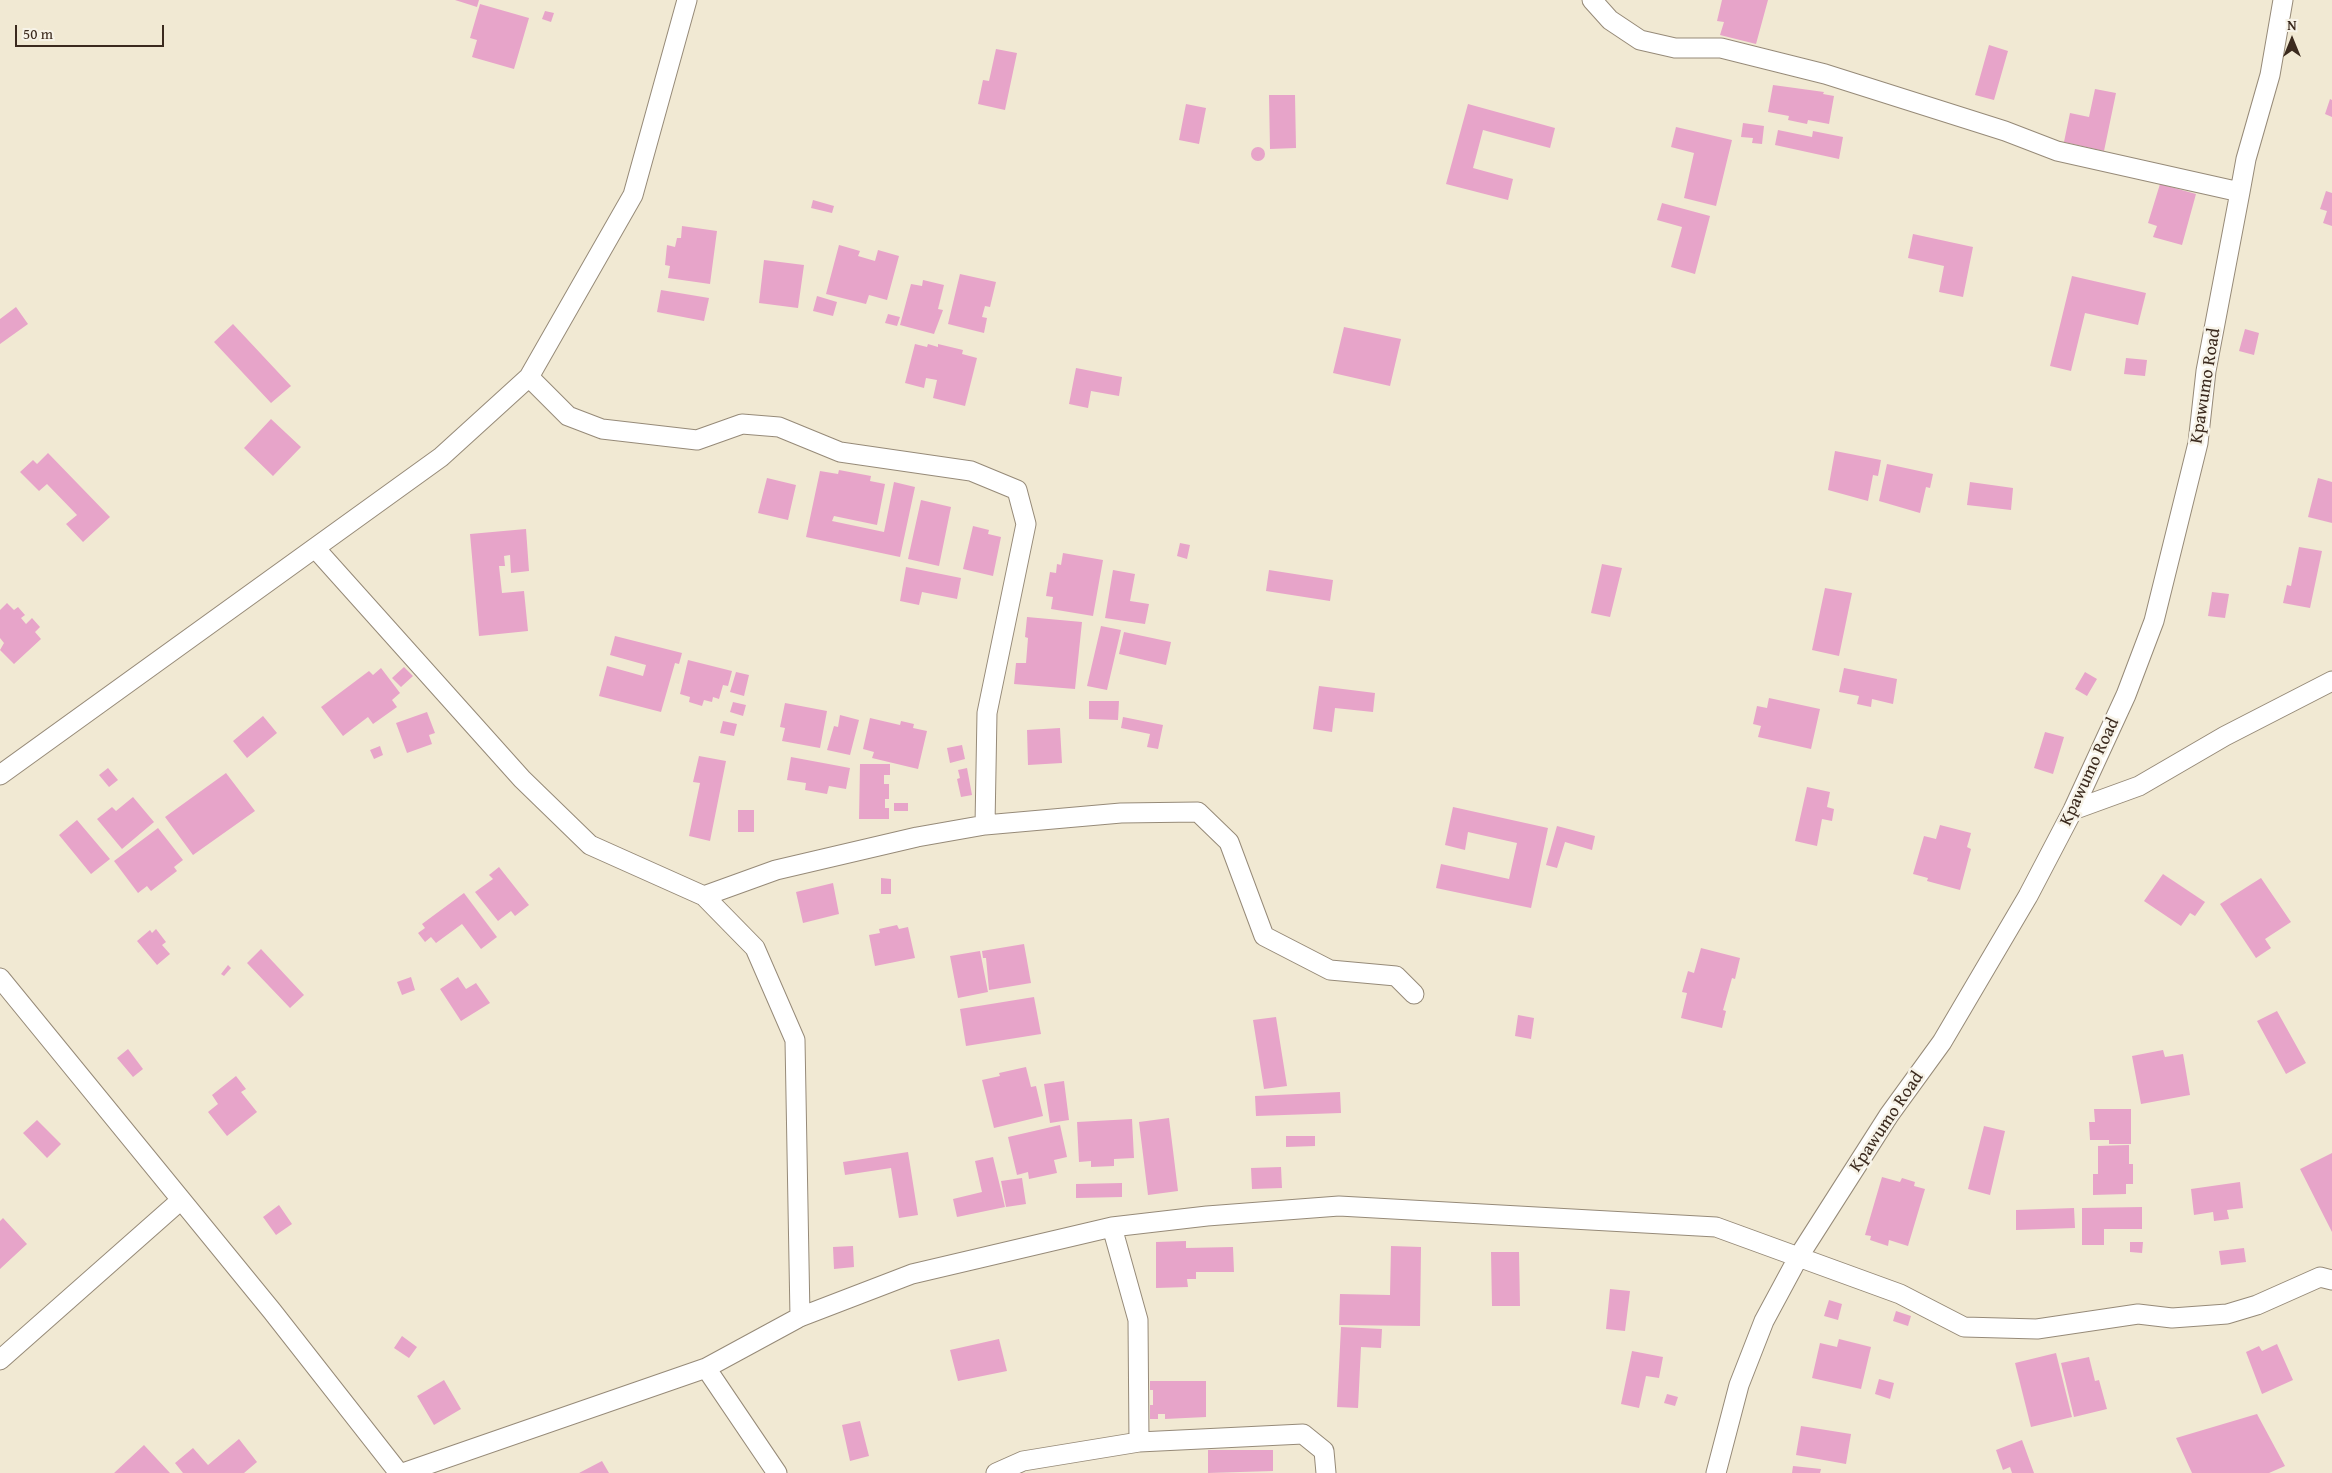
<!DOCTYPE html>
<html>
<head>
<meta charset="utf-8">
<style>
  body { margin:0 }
  #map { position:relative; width:2332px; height:1473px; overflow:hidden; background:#f1e9d3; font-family:"Gentium Book Plus",serif }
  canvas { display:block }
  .north { position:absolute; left:2267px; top:15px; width:50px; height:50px; -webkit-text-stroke:4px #f7f3e8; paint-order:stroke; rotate:0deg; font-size:14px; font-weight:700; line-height:20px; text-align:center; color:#3b2a1e }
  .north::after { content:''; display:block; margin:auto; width:18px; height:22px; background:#3b2a1e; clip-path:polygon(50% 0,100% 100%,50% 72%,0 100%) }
  .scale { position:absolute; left:15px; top:25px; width:149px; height:22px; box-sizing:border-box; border:2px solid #3b2a1e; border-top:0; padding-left:6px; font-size:15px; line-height:18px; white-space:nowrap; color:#3b2a1e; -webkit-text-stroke:4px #f7f3e8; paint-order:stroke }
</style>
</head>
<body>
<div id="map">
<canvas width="2332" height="1473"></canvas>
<div class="north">N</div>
<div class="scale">50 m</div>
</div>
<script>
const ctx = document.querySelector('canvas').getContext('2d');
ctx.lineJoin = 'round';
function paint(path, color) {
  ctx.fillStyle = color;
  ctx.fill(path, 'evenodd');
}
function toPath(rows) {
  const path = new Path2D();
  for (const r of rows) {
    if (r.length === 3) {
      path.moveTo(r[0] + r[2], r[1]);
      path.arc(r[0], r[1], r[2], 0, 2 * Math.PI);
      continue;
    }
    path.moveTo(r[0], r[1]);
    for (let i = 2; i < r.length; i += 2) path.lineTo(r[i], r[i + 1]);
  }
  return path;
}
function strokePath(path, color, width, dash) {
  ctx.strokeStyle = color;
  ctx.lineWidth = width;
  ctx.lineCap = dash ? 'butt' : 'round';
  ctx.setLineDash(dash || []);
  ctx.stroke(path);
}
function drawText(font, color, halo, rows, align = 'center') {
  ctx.font = font + ' "Gentium Book Plus",serif';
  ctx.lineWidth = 5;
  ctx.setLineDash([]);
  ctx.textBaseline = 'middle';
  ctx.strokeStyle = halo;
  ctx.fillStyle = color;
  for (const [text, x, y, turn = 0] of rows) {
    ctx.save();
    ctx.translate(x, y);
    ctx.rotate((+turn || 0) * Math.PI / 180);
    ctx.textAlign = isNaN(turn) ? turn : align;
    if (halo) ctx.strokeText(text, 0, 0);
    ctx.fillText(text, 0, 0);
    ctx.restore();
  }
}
paint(toPath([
  [455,0,479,0,477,7],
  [1722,0,1768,0,1756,44,1720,35,1724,22,1717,21],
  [480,4,529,18,514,69,472,57,477,40,470,38],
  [545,11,554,13,551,22,542,19],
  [1989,45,2008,51,1994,100,1975,95],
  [996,49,1017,53,1005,110,978,104,983,80,989,81],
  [1773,85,1824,92,1823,94,1834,96,1829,124,1808,120,1807,124,1788,120,1789,116,1768,112],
  [2095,89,2116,93,2104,151,2064,142,2070,113,2089,117],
  [1269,95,1295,95,1296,148,1270,149],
  [2330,99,2332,100,2332,117,2325,114],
  [1186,104,1206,108,1199,144,1179,140],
  [1468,104,1555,128,1550,148,1483,130,1473,168,1513,179,1508,200,1446,184],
  [1743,123,1764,126,1762,144,1752,143,1753,138,1741,137],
  [1676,127,1732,140,1716,206,1684,198,1694,153,1671,147],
  [1778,130,1812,137,1813,131,1843,137,1839,159,1775,145],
  [1258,154,7],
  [2160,184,2196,194,2182,245,2153,237,2157,226,2148,223],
  [2326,191,2332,193,2332,226,2323,223,2327,211,2320,209],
  [813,200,834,206,832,213,811,208],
  [1662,203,1710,216,1695,274,1671,267,1682,227,1657,220],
  [682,226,717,231,710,284,668,278,670,266,665,265,667,245,675,247,677,238,681,238],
  [1913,234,1973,247,1963,297,1939,292,1944,266,1908,258],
  [839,245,860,251,858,256,875,261,878,250,899,256,887,300,869,295,866,304,826,294],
  [764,260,804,265,798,308,759,303],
  [960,274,996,282,990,307,985,306,982,317,987,318,984,333,948,324],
  [2072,276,2146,293,2138,325,2085,313,2071,371,2050,366],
  [923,280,944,285,938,309,943,310,934,334,900,325,911,284,922,286],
  [661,290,709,298,704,321,657,312],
  [817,296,837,302,833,316,813,311],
  [16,307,28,324,0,344,0,319],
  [888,314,900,317,897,326,885,323],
  [233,324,291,386,271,403,214,342],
  [1344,327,1401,339,1390,386,1333,373],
  [2245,329,2259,333,2254,355,2239,351],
  [915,344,927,347,928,344,938,347,938,344,963,350,962,354,977,358,965,406,933,398,937,380,926,378,924,388,905,383],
  [2126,358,2147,360,2145,376,2124,374],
  [1076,368,1122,377,1119,396,1091,391,1088,408,1069,404],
  [271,419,301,447,273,476,244,448],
  [1835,451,1881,460,1878,476,1873,475,1868,501,1828,490],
  [48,453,110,517,83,542,66,524,77,515,47,484,39,491,20,472,33,460,37,464],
  [1887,464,1933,474,1930,488,1926,487,1920,513,1879,501],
  [839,470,871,476,870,481,885,484,877,525,834,516,832,521,884,532,894,482,915,487,900,557,806,537,820,471,838,474],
  [767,478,796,485,788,520,758,513],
  [2318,478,2332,482,2332,523,2308,517],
  [1970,482,2013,488,2011,510,1967,505],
  [921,500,951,507,939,566,908,559],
  [973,526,989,530,988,534,1001,537,993,576,963,569],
  [526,529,529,571,511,573,510,555,504,556,505,566,499,566,502,593,524,591,528,631,479,636,470,534],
  [1180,543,1190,545,1187,559,1177,556],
  [2299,547,2322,551,2310,608,2283,603,2287,585,2291,586],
  [1063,553,1103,560,1093,616,1051,609,1053,597,1046,596,1050,572,1056,573,1057,564,1061,565],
  [1602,564,1622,568,1610,617,1591,613],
  [906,567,961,578,957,599,922,592,919,605,900,601],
  [1113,570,1135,574,1130,601,1149,604,1145,624,1105,618],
  [1269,570,1333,580,1330,601,1266,591],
  [1825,588,1852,593,1839,656,1812,650],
  [2212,592,2229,594,2225,618,2208,616],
  [7,603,14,610,18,607,25,615,21,618,26,624,32,618,40,627,35,632,41,639,14,664,0,650,4,643,0,638,0,610],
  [1027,617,1082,622,1075,689,1014,684,1016,663,1026,663,1028,638,1025,637],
  [1101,626,1121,630,1107,690,1087,686],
  [1124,632,1171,642,1166,665,1119,654],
  [615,636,682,653,679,664,675,663,661,712,599,696,607,666,643,676,646,665,610,655],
  [688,660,732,671,728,686,723,685,719,699,713,697,712,702,704,700,702,706,689,702,690,697,680,694],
  [404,667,413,676,401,687,392,678],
  [381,668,400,693,392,700,397,707,373,724,368,717,343,736,321,707,369,671,373,675],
  [1844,668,1897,679,1893,704,1872,699,1871,707,1857,704,1859,696,1839,692],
  [736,672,749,675,744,696,730,692],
  [2085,672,2097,679,2087,696,2075,689],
  [1319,686,1375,693,1373,712,1335,708,1332,732,1313,729],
  [1769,698,1820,709,1811,749,1758,737,1761,726,1753,724,1757,706,1767,708],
  [1089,701,1119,701,1118,720,1089,719],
  [733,702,746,705,743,716,730,712],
  [785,703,827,711,820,748,782,741,785,728,780,727],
  [427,712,435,733,429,735,432,744,407,753,396,723],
  [840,715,859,720,850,755,827,750,834,726,838,727],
  [263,716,277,733,247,758,233,741],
  [1123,717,1163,725,1158,749,1147,747,1150,734,1121,728],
  [870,718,900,725,901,721,914,724,913,728,927,731,918,769,872,758,874,752,863,749],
  [723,721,737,724,734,736,720,733],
  [1060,728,1062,763,1028,765,1027,730],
  [2045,732,2064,737,2053,774,2034,768],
  [962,745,965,759,950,763,947,748],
  [380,746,383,755,374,759,370,750],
  [699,756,726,761,710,841,689,836,700,783,693,782],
  [791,757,850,768,846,789,829,786,827,794,805,790,806,783,787,780],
  [860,764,890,764,890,775,884,775,884,784,889,784,889,799,885,799,885,808,889,808,889,819,859,819],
  [108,768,118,780,109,787,99,775],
  [967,768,972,795,961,797,957,779,960,778,958,770],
  [226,773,255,811,193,855,165,817],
  [1807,787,1830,792,1827,807,1834,809,1832,821,1822,819,1817,846,1795,841],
  [133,797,154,822,122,849,97,819,112,807,116,811],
  [894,803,908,803,908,811,894,811],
  [1453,807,1548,828,1531,908,1436,888,1441,864,1509,879,1517,843,1468,832,1465,850,1445,845],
  [738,810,754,810,754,832,738,832],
  [77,820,110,859,91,874,59,835],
  [1940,825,1971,833,1967,847,1971,849,1960,890,1927,881,1928,878,1913,874,1924,836,1936,839],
  [1557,826,1595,836,1592,850,1565,842,1557,868,1546,865],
  [158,828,183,860,174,867,177,871,151,891,147,886,138,893,114,861],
  [499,867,529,905,515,916,511,911,498,921,475,892,493,879,489,875],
  [2163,874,2205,902,2195,916,2190,913,2181,926,2144,901],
  [881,878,891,879,891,894,881,894],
  [2261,878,2291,922,2265,939,2271,948,2256,958,2220,904],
  [833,883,839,914,803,923,796,892],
  [464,893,497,937,481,949,462,924,436,943,431,937,425,942,418,933,425,928,422,924],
  [897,925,899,929,908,927,915,958,875,966,869,935,880,933,879,929],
  [156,929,166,942,162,945,170,954,157,965,137,941,150,930,152,933],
  [1024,944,1031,983,989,990,986,958,983,958,982,951],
  [1701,948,1740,958,1735,979,1732,978,1723,1010,1726,1011,1722,1028,1681,1018,1687,993,1682,992,1688,971,1694,973],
  [261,949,304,995,290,1008,247,963],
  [980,951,988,992,958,998,950,956],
  [228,965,231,968,224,976,221,974],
  [411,977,415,990,402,995,397,982],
  [458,977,466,989,476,983,490,1003,461,1021,440,989],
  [1034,997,1041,1034,966,1046,960,1009],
  [2277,1011,2306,1063,2286,1074,2257,1021],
  [1518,1015,1534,1018,1531,1039,1515,1036],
  [1276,1017,1287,1086,1264,1089,1253,1020],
  [128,1049,143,1069,133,1077,117,1058],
  [2163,1050,2165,1057,2183,1054,2190,1095,2141,1104,2132,1056],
  [1026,1067,1031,1087,1036,1086,1043,1116,994,1128,982,1080,1000,1076,999,1073],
  [236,1076,246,1089,241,1092,257,1112,227,1136,208,1112,218,1104,212,1095],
  [1064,1081,1069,1120,1050,1123,1044,1084],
  [1340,1092,1341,1113,1256,1116,1255,1096],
  [2094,1109,2131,1109,2131,1144,2109,1144,2109,1140,2090,1140,2089,1122,2095,1122],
  [1169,1118,1178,1191,1148,1195,1139,1122],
  [1132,1119,1134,1158,1114,1159,1114,1166,1091,1167,1091,1161,1079,1162,1077,1122],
  [37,1120,61,1144,47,1158,23,1133],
  [1060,1125,1067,1157,1054,1160,1057,1173,1029,1179,1028,1172,1017,1175,1008,1137],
  [1984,1126,2005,1131,1990,1195,1968,1189],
  [1286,1136,1315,1136,1315,1146,1286,1147],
  [2129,1145,2129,1164,2133,1164,2133,1184,2126,1184,2126,1194,2093,1195,2093,1174,2098,1174,2098,1146],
  [908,1152,918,1215,899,1218,891,1168,845,1175,843,1162],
  [2332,1153,2332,1232,2300,1169],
  [993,1157,1005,1207,957,1217,953,1199,982,1192,975,1161],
  [1281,1167,1282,1188,1252,1189,1251,1168],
  [1882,1177,1900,1182,1902,1178,1915,1182,1914,1186,1925,1189,1908,1246,1889,1240,1888,1246,1870,1240,1871,1236,1865,1235],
  [1022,1178,1026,1204,1006,1207,1001,1181],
  [2240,1182,2243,1208,2227,1210,2229,1219,2214,1221,2213,1212,2194,1215,2191,1189],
  [1122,1183,1122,1197,1076,1198,1076,1184],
  [279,1205,292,1224,276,1235,263,1217],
  [2142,1207,2142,1229,2104,1229,2104,1245,2082,1245,2082,1208],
  [2074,1208,2075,1228,2016,1230,2016,1210],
  [3,1218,27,1244,0,1269,0,1221],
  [1186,1241,1186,1248,1233,1247,1234,1272,1196,1272,1196,1279,1187,1279,1188,1287,1156,1288,1156,1242],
  [2130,1242,2143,1242,2142,1253,2130,1252],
  [853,1246,854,1267,834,1269,833,1247],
  [1391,1246,1421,1247,1420,1326,1339,1325,1340,1294,1390,1295],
  [2244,1248,2246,1262,2221,1265,2219,1251],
  [1491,1252,1519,1252,1520,1306,1492,1306],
  [1610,1289,1630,1291,1625,1331,1606,1329],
  [1829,1300,1842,1304,1838,1320,1824,1316],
  [1896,1311,1911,1316,1908,1326,1893,1321],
  [1341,1327,1382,1329,1381,1348,1361,1347,1358,1408,1337,1407],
  [402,1336,417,1347,409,1358,394,1348],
  [999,1339,1007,1371,958,1381,950,1350],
  [1839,1339,1871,1347,1861,1389,1812,1378,1820,1343,1837,1347],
  [2277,1344,2293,1380,2262,1394,2246,1352,2259,1346,2262,1351],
  [1632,1351,1663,1357,1659,1378,1646,1376,1639,1408,1621,1404],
  [2056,1353,2072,1417,2031,1427,2015,1363],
  [2089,1357,2095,1381,2099,1380,2107,1409,2074,1417,2061,1363],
  [1879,1379,1894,1383,1890,1399,1875,1394],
  [444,1380,461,1409,434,1425,417,1396],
  [1150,1381,1206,1381,1206,1417,1165,1419,1165,1414,1158,1414,1158,1419,1150,1419,1150,1405,1153,1405,1153,1390,1150,1390],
  [1667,1394,1678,1397,1675,1406,1664,1403],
  [2257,1414,2285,1466,2269,1473,2192,1473,2176,1438],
  [860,1421,869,1456,850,1461,842,1425],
  [1801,1426,1851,1434,1846,1464,1796,1455],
  [239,1439,257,1462,244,1473,183,1473,175,1463,193,1448,208,1465],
  [2022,1440,2034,1473,2012,1473,2010,1467,2003,1470,1996,1450],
  [144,1445,170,1473,114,1473],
  [1208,1450,1273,1450,1273,1471,1208,1473],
  [602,1461,609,1473,579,1473],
  [1793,1466,1821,1469,1820,1473,1792,1473]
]), '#e7a4c9');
const minor = toPath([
  [1592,0,1610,20,1640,40,1675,48,1721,48,1825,74,2005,131,2057,151,2240,192],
  [529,377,568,416,602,429,697,440,742,424,779,427,840,452,971,471,1017,490,1026,524,987,713,985,825],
  [315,548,522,779,590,845,704,896,755,948,795,1040,800,1317],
  [0,775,441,457,529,377,633,195,687,0],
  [2073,810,2139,786,2225,736,2332,681],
  [704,896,776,870,917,837,985,825,1121,813,1198,812,1229,842,1264,936,1330,970,1396,976,1414,994],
  [0,978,272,1311,399,1473],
  [1112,1227,1138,1320,1139,1442],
  [0,1360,181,1200],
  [706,1368,777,1473],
  [403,1473,706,1368,800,1317,912,1274,1112,1227,1207,1216,1339,1206,1716,1227,1900,1294,1964,1327,2037,1329,2138,1314,2172,1318,2227,1314,2257,1305,2320,1277,2332,1280],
  [996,1473,1023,1461,1139,1442,1303,1434,1324,1451,1326,1473],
  [1716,1473,1739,1385,1764,1321,1799,1256,1889,1115,1942,1042,2028,896,2073,810,2126,695,2154,621,2198,443,2206,371,2240,192,2246,159,2270,75,2283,0]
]);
strokePath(minor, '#968a78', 21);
strokePath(minor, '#fff', 19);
drawText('18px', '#3b2a1e', '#f7f3e8', [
  ["Kpawumo Road",2206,386,-81],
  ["Kpawumo Road",2090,772,-65],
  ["Kpawumo Road",1887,1122,-56]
]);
</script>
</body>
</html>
